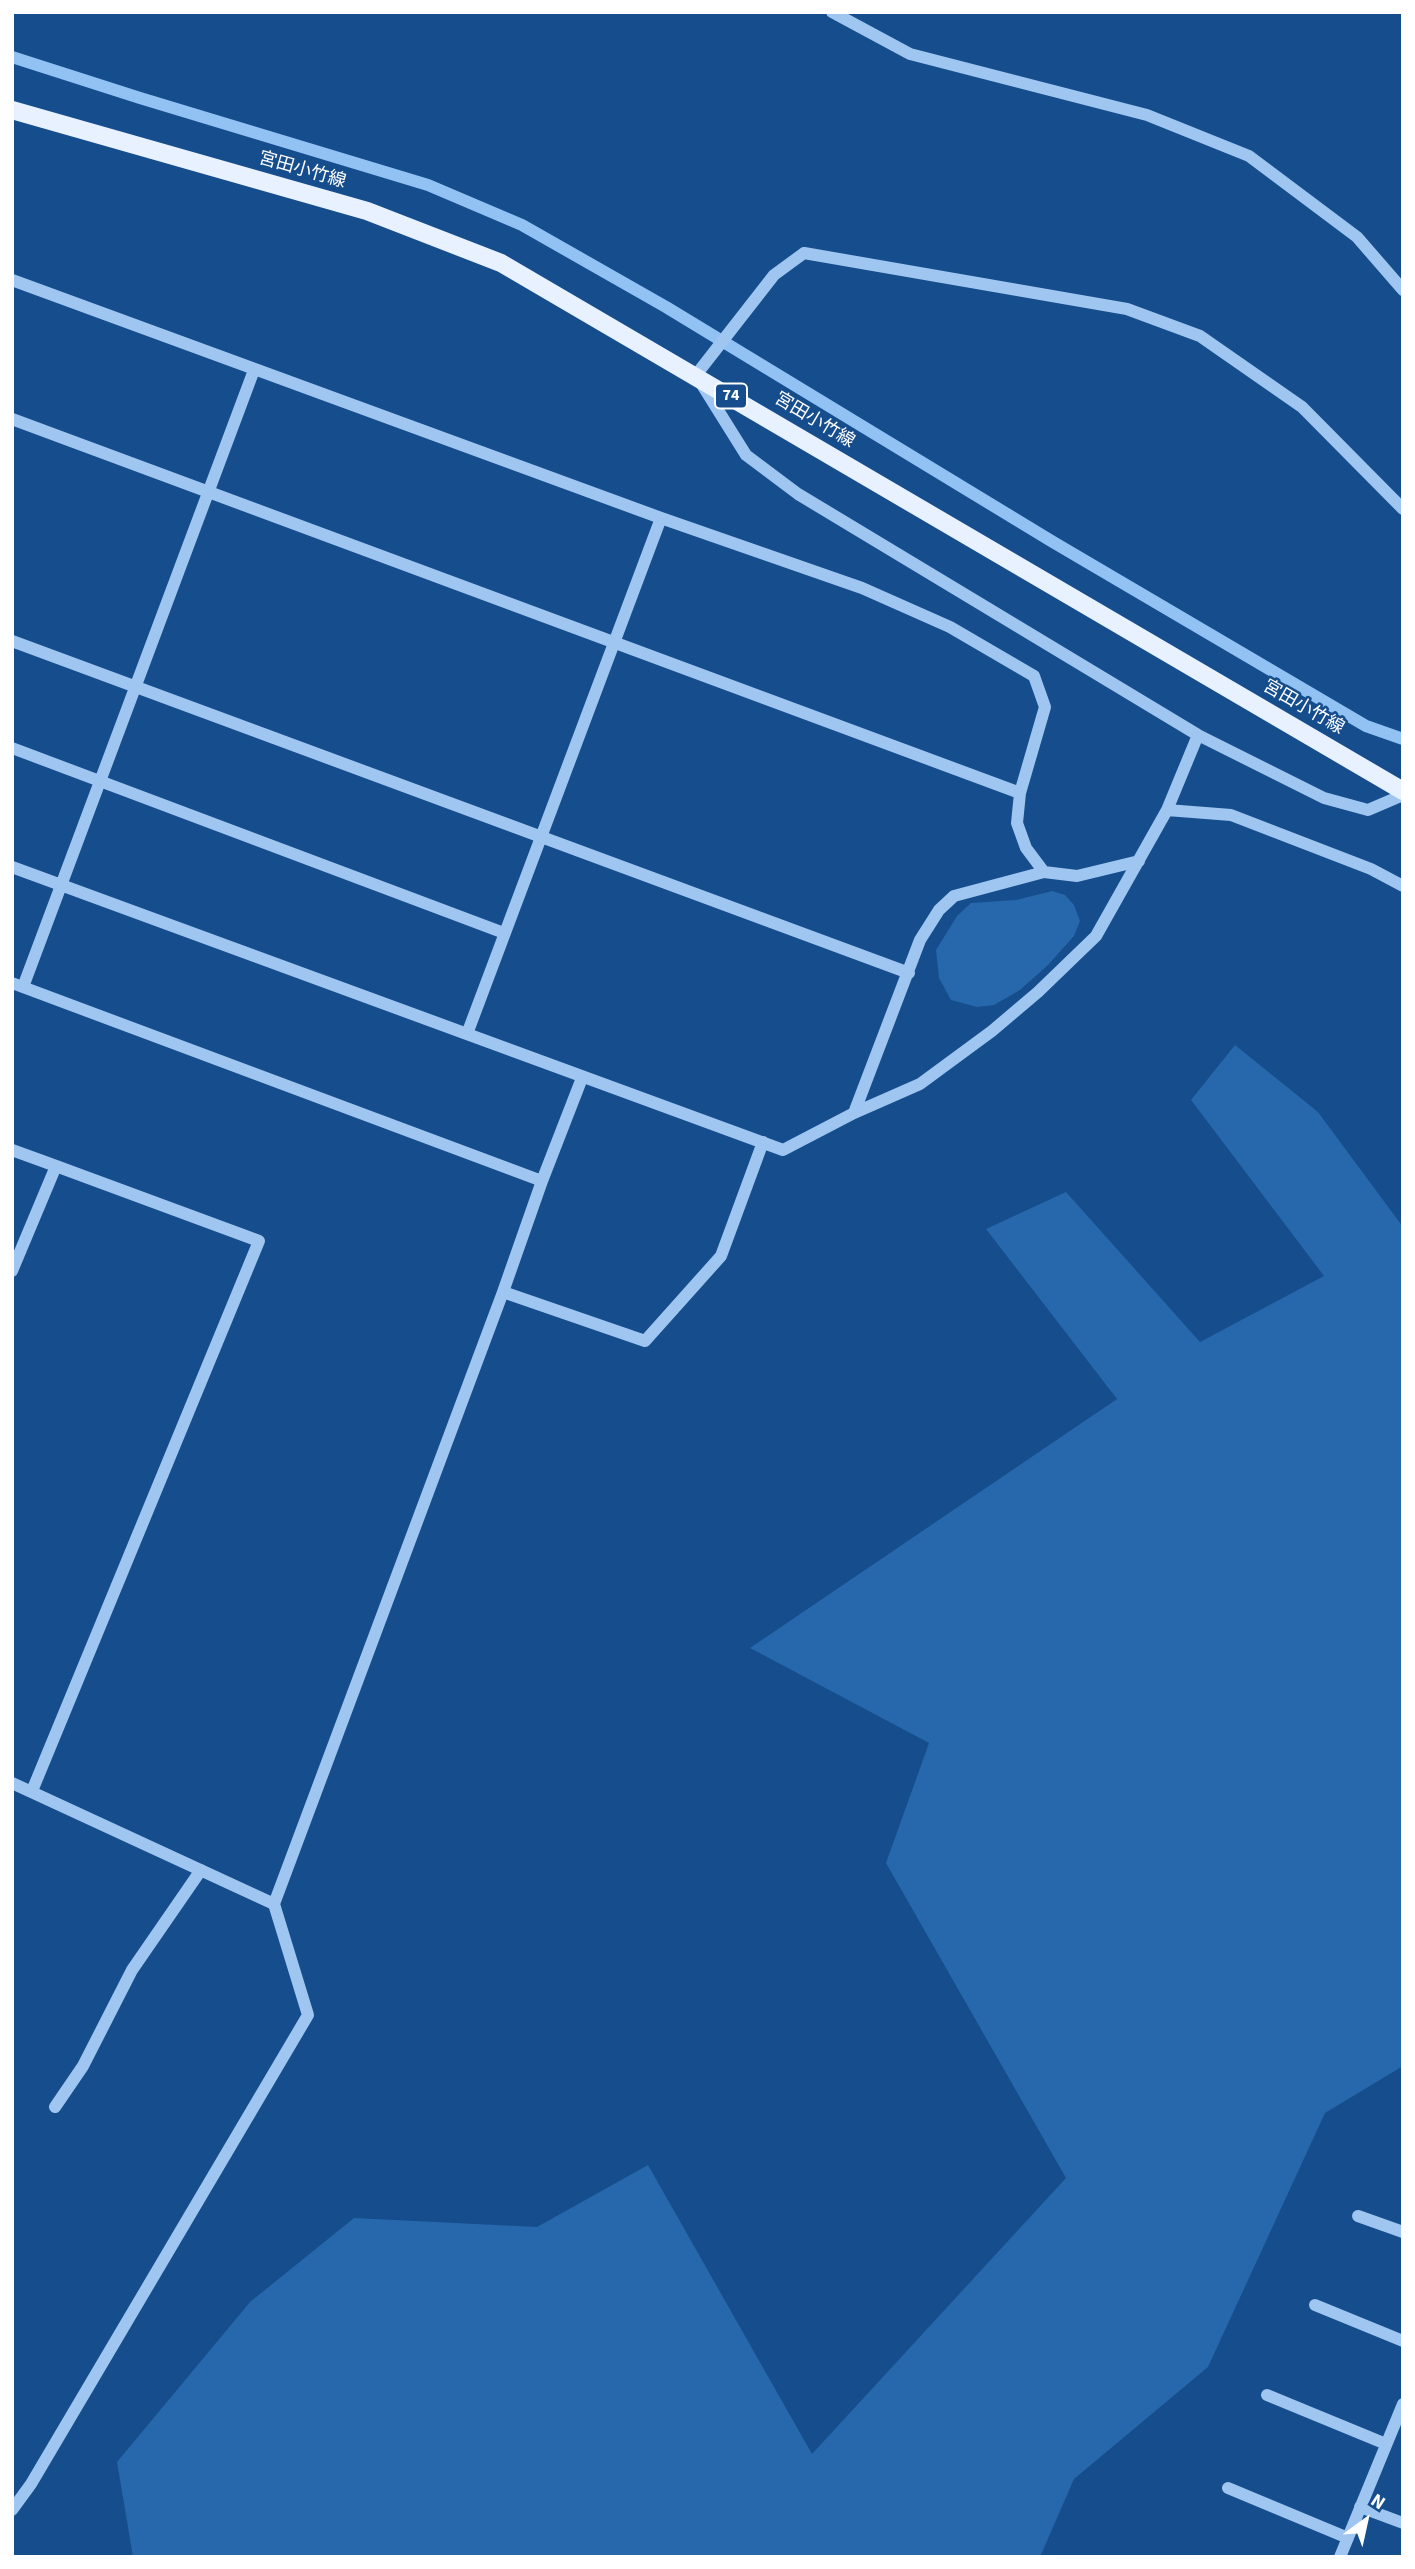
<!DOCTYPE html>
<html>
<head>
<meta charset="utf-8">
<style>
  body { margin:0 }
  #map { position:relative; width:1415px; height:2569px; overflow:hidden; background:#154d8d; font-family:"Source Sans 3",sans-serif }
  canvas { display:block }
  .frame { position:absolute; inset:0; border:14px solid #fff; pointer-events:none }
  .north { position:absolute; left:1331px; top:2485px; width:70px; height:70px; -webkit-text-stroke:5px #154d8d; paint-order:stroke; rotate:33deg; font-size:19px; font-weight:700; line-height:28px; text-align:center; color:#fff }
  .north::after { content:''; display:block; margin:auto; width:24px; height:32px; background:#fff; clip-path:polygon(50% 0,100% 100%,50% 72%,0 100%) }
</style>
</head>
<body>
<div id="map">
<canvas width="1415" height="2569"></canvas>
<div class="frame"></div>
<div class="north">N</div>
</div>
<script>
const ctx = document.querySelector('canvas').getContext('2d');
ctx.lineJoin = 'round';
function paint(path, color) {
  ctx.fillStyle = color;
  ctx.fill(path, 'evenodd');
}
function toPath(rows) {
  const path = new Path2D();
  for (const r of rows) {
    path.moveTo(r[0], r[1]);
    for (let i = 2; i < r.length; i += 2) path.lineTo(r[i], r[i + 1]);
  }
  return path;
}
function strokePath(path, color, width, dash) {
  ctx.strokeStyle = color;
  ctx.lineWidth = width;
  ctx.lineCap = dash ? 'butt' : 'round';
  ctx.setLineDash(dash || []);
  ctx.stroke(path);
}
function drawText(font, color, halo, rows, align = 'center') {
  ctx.font = font + ' "Source Sans 3","Noto Sans JP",sans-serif';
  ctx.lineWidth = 5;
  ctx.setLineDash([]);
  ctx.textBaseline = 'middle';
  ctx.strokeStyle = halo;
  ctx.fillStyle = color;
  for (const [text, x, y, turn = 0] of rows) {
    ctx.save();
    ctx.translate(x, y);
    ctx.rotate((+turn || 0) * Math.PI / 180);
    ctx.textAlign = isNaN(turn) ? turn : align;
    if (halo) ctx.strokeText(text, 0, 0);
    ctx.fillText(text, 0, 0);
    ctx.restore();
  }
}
paint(toPath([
  [1052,891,1065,895,1074,905,1080,921,1074,936,1048,965,1020,990,994,1005,977,1007,951,1000,939,978,936,950,957,916,971,903,1016,900],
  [1235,1045,1318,1112,1403,1227,1403,2066,1325,2113,1208,2367,1074,2479,1040,2557,133,2557,117,2462,250,2302,354,2218,537,2227,648,2165,812,2454,1066,2178,886,1863,929,1743,750,1648,1117,1399,986,1229,1066,1192,1200,1342,1324,1276,1191,1100]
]), '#2767ab');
strokePath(toPath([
  [12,57,140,98,428,185,522,225,666,307,1053,542,1366,726,1403,739]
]), '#91c2f3', 12);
strokePath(toPath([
  [832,12,910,54,1147,115,1249,156,1357,237,1403,290],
  [12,280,661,518,862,588,950,627,1034,676,1045,707,1020,793,1017,823,1026,848,1044,872],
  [12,419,1020,793],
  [1403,509,1302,407,1200,336,1127,309,804,253,774,275,696,375,746,455,798,494,1198,735,1324,798,1368,810,1403,795],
  [12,641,909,973],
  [12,748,504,933],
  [1167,810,1231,815,1371,869,1403,886],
  [12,867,783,1150,854,1113,920,1084,992,1031,1038,992,1096,936,1167,810,1198,735],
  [12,983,542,1181],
  [23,987,254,370],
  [467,1034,661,518],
  [854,1113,920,940,939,910,954,896,1044,872,1077,876,1139,861],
  [12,1150,56,1166,12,1271],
  [503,1292,645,1341,721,1256,763,1142],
  [12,1783,274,1904],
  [32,1791,259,1241,56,1166],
  [55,2107,83,2066,132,1970,201,1870],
  [1358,2216,1403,2232],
  [1315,2305,1403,2341],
  [1267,2395,1386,2444],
  [1228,2488,1348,2538],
  [1360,2507,1403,2523],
  [12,2510,31,2484,308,2015,274,1904,503,1292,542,1181,582,1078],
  [1340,2557,1403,2404]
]), '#9fc6f0', 12);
strokePath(toPath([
  [12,110,367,211,501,263,1403,791]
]), '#e8f1ff', 18);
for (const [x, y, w] of [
  [731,396,32]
]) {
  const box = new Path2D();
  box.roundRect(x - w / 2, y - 12.5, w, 25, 5);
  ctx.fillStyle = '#154d8d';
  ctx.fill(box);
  strokePath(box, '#fff', 2);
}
drawText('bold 16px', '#fff', null, [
  ["74",731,396]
]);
drawText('18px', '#fff', '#154d8d', [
  ["宮田小竹線",302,171,16],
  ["宮田小竹線",814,421,31],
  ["宮田小竹線",1303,708,30]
]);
</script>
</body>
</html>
